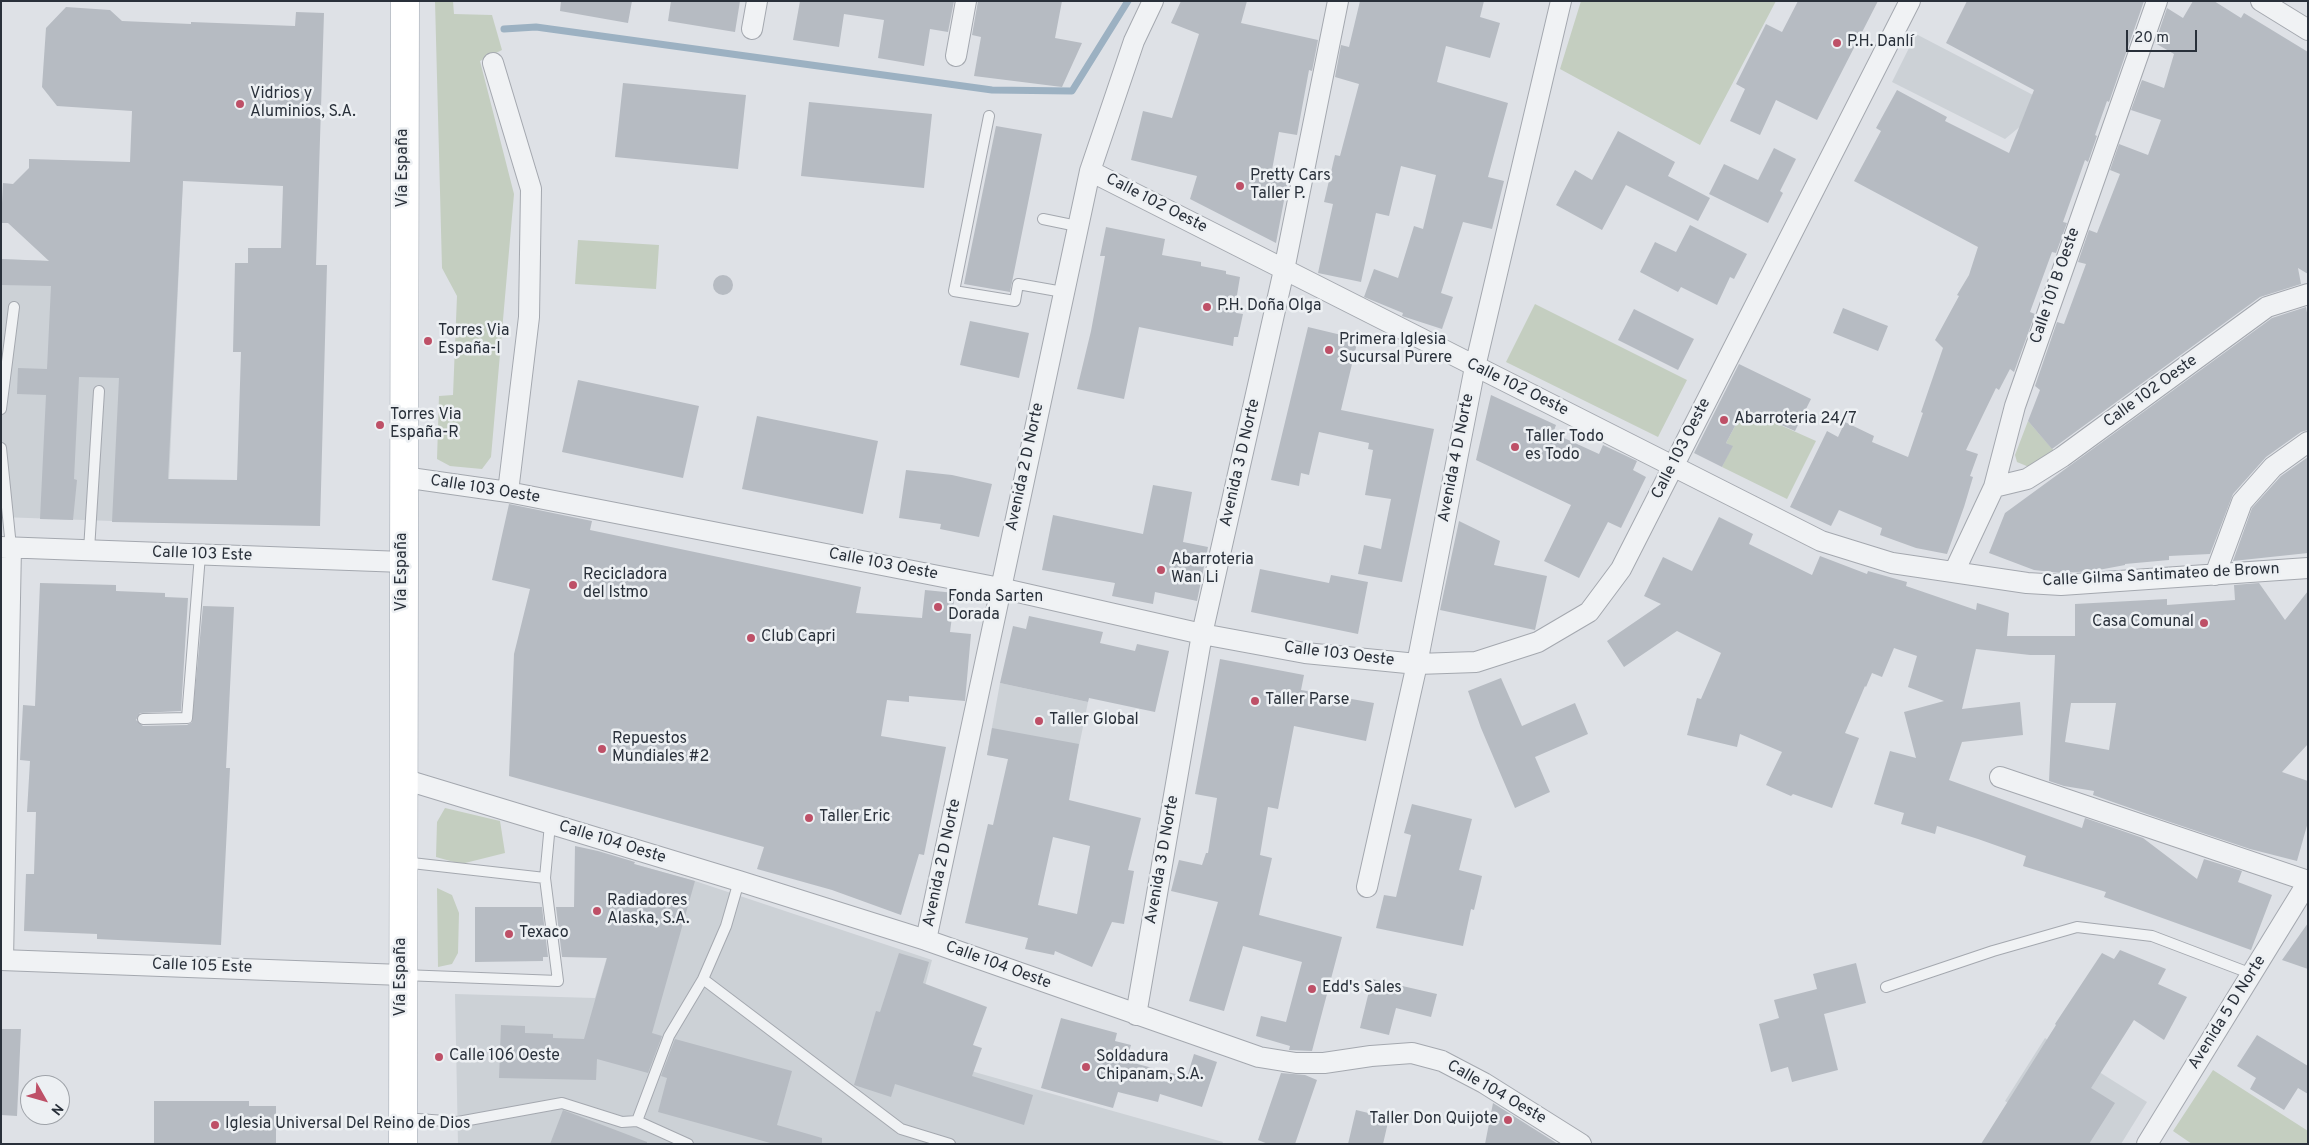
<!DOCTYPE html>
<html>
<head>
<meta charset="utf-8">
<style>
  body { margin:0 }
  #map { position:relative; width:2309px; height:1145px; overflow:hidden; background:#dee1e6; font-family:Overpass,sans-serif }
  canvas { display:block }
  .frame { position:absolute; inset:0; border:2px solid #29303a; pointer-events:none }
  .north { position:absolute; left:20px; top:1075px; width:50px; height:50px; box-sizing:border-box; background:#edf0f3; border:1px solid #9fa3a9; border-radius:50%; rotate:128deg; font-size:14px; font-weight:700; line-height:20px; text-align:center; color:#29303a }
  .north::after { content:''; display:block; margin:auto; width:18px; height:22px; background:#be5067; clip-path:polygon(50% 0,100% 100%,50% 72%,0 100%) }
  .scale { position:absolute; left:2126px; top:30px; width:71px; height:22px; box-sizing:border-box; border:2px solid #29303a; border-top:0; padding-left:6px; font-size:15px; line-height:18px; white-space:nowrap; color:#29303a; -webkit-text-stroke:4px #edf0f3; paint-order:stroke }
</style>
</head>
<body>
<div id="map">
<canvas width="2309" height="1145"></canvas>
<div class="frame"></div>
<div class="north">N</div>
<div class="scale">20 m</div>
</div>
<script>
const ctx = document.querySelector('canvas').getContext('2d');
ctx.lineJoin = 'round';
function paint(path, color) {
  ctx.fillStyle = color;
  ctx.fill(path, 'evenodd');
}
function toPath(rows) {
  const path = new Path2D();
  for (const r of rows) {
    if (r.length === 3) {
      path.moveTo(r[0] + r[2], r[1]);
      path.arc(r[0], r[1], r[2], 0, 2 * Math.PI);
      continue;
    }
    path.moveTo(r[0], r[1]);
    for (let i = 2; i < r.length; i += 2) path.lineTo(r[i], r[i + 1]);
  }
  return path;
}
function strokePath(path, color, width, dash) {
  ctx.strokeStyle = color;
  ctx.lineWidth = width;
  ctx.lineCap = dash ? 'butt' : 'round';
  ctx.setLineDash(dash || []);
  ctx.stroke(path);
}
function drawText(font, color, halo, rows, align = 'center') {
  ctx.font = font + ' Overpass,sans-serif';
  ctx.lineWidth = 5;
  ctx.setLineDash([]);
  ctx.textBaseline = 'middle';
  ctx.strokeStyle = halo;
  ctx.fillStyle = color;
  for (const [text, x, y, turn = 0] of rows) {
    ctx.save();
    ctx.translate(x, y);
    ctx.rotate((+turn || 0) * Math.PI / 180);
    ctx.textAlign = isNaN(turn) ? turn : align;
    if (halo) ctx.strokeText(text, 0, 0);
    ctx.fillText(text, 0, 0);
    ctx.restore();
  }
}
paint(toPath([
  [1916,34,2033,95,2022,125,2005,139,1892,82],
  [129,179,183,181,167,523,1,517,1,259,52,261],
  [1000,683,1088,702,1074,771,987,755],
  [634,864,695,881,932,960,907,1053,1223,1142,1222,1144,458,1144,455,994,595,998],
  [2045,1038,2147,1102,2121,1144,2073,1144,2005,1101]
]), '#ccd1d6');
paint(toPath([
  [435,1,453,1,454,14,492,15,502,50,480,61,514,194,491,457,482,469,450,466,437,459,439,396,453,395,457,296,442,268],
  [1581,1,1776,1,1700,145,1560,69],
  [578,240,659,245,656,289,575,284],
  [1535,304,1687,380,1658,437,1506,362],
  [1744,409,1816,441,1787,499,1722,467,1732,446,1726,443],
  [2028,421,2055,452,2029,467,2017,462,2015,455],
  [445,808,500,821,505,853,461,864,436,857,437,822],
  [437,888,452,895,459,913,458,953,452,964,438,967],
  [2213,1070,2308,1131,2308,1144,2192,1144,2173,1131]
]), '#c4cec0');
strokePath(toPath([
  [504,29,536,27,992,90,1072,91,1128,1]
]), '#9cb1c2', 7);
paint(toPath([
  [561,1,632,1,628,23,560,11],
  [671,1,740,1,735,32,668,21],
  [800,1,954,1,948,32,930,29,924,66,878,58,884,20,844,14,839,47,793,40],
  [978,1,1062,1,1055,38,1082,43,1062,87,974,76,981,37,972,35],
  [1181,1,1247,1,1241,23,1318,40,1312,71,1309,70,1297,135,1279,132,1272,170,1289,174,1276,243,1190,199,1197,176,1131,160,1143,111,1172,118,1199,34,1171,23],
  [1360,1,1484,1,1480,17,1500,23,1490,58,1446,46,1437,82,1508,103,1488,177,1504,181,1492,229,1463,222,1441,293,1453,297,1442,329,1405,317,1402,316,1403,313,1364,297,1374,269,1398,278,1414,226,1423,229,1436,175,1401,166,1389,216,1376,213,1361,282,1318,273,1333,204,1324,202,1335,155,1340,156,1359,84,1335,77,1341,45,1349,47],
  [1798,1,1878,1,1817,120,1776,100,1760,135,1730,121,1745,89,1736,84,1766,24,1782,32],
  [1967,1,2144,1,2109,102,2107,101,2095,135,2097,136,2088,162,2085,160,2063,222,2067,223,2056,253,2052,252,2030,312,2035,314,2014,372,2010,369,1999,390,1996,388,1966,450,1978,454,1970,476,1973,477,1964,507,1947,554,1916,548,1880,535,1882,528,1839,510,1831,526,1790,507,1827,431,1838,437,1845,422,1874,436,1872,442,1908,457,1923,413,1921,412,1943,348,1935,340,1959,296,1957,295,1969,275,1978,247,1854,181,1881,131,1876,128,1897,90,1947,117,1945,121,2009,153,2034,90,1946,43],
  [2193,1,2214,1,2241,18,2244,13,2308,52,2308,274,2298,268,2301,284,2260,297,2052,449,2028,421,2040,390,2035,386,2057,322,2064,324,2086,264,2078,262,2089,230,2097,233,2120,174,2110,170,2119,144,2148,155,2161,120,2131,110,2142,80,2164,88,2174,54,2155,43,2167,8,2183,18],
  [66,7,110,10,122,21,191,24,191,22,295,26,296,12,324,13,316,265,327,265,320,526,112,522,119,378,79,377,74,479,77,480,73,520,40,519,46,395,17,394,18,368,47,369,51,286,1,285,1,259,49,261,8,223,1,223,3,183,13,184,29,168,29,159,130,162,132,111,57,106,42,87,46,28],
  [183,181,283,186,281,248,248,248,248,263,235,263,233,352,241,352,237,480,168,479],
  [623,83,746,95,738,169,615,157],
  [809,102,932,114,924,188,801,176],
  [996,126,1042,134,1010,292,964,284],
  [1618,131,1675,162,1668,176,1710,198,1698,221,1626,185,1602,230,1556,205,1575,170,1592,180],
  [1774,148,1796,159,1780,191,1783,193,1768,223,1709,194,1724,164,1758,180],
  [1690,225,1747,254,1734,279,1730,277,1717,305,1681,287,1678,292,1640,272,1655,242,1676,252],
  [1106,227,1165,239,1162,255,1201,262,1201,266,1226,271,1226,274,1240,277,1236,301,1239,301,1236,313,1243,314,1238,337,1234,337,1233,346,1139,327,1124,399,1077,389,1091,331,1105,256,1100,256],
  [723,285,10],
  [2306,307,2308,318,2308,430,2301,432,2266,457,2233,494,2210,554,2169,556,2169,560,2125,564,2125,565,2093,571,2061,573,2034,570,1989,553,2005,513,2272,318],
  [1843,308,1888,326,1878,351,1833,333],
  [1634,309,1694,339,1678,370,1618,340],
  [970,321,1029,333,1019,378,960,365],
  [1308,327,1358,339,1341,410,1434,429,1402,582,1358,574,1364,545,1381,549,1391,499,1365,495,1373,450,1368,449,1369,443,1319,432,1309,475,1301,473,1299,486,1271,480],
  [1739,364,1811,399,1795,431,1744,409,1726,443,1733,446,1722,467,1694,453],
  [578,380,699,406,683,478,562,452],
  [1491,395,1556,425,1553,433,1599,454,1603,445,1637,461,1633,470,1646,477,1621,528,1608,522,1579,578,1544,561,1571,505,1476,460],
  [757,416,878,441,863,514,742,489],
  [2308,457,2308,553,2233,561,2252,508,2281,476],
  [906,470,952,475,992,484,979,537,940,529,941,524,899,518],
  [1153,485,1192,492,1183,542,1208,547,1197,601,1155,592,1153,604,1112,596,1115,583,1042,570,1053,515,1143,534],
  [509,504,592,521,590,530,861,587,856,613,922,618,925,590,955,593,950,632,971,634,965,701,909,696,909,702,887,700,881,736,946,747,924,855,919,854,901,915,832,890,757,869,764,847,509,776,514,654,530,589,492,580],
  [1719,517,1753,534,1749,544,1812,575,1820,556,1867,574,1868,571,1907,582,1906,586,1976,610,1977,603,2009,613,2007,636,2075,636,2075,604,2167,599,2167,605,2235,600,2234,585,2259,583,2285,620,2308,591,2308,744,2282,772,2308,781,2308,822,2297,861,2250,849,2161,819,2093,795,2094,791,2064,786,2049,781,2055,655,2030,655,1976,649,1962,709,2020,702,2023,735,1962,742,1949,780,2082,828,2085,818,2143,838,2197,879,2204,859,2242,871,2238,882,2272,895,2251,950,2104,897,2106,892,2023,866,2026,856,1978,839,1937,826,1935,834,1901,824,1904,813,1874,804,1890,751,1916,758,1904,712,1944,701,1908,687,1917,656,1894,648,1882,677,1872,673,1866,687,1865,686,1845,733,1859,738,1832,808,1793,794,1791,796,1766,785,1782,752,1740,734,1737,747,1687,735,1697,698,1701,699,1721,653,1677,631,1624,667,1607,641,1661,604,1644,596,1663,557,1692,571],
  [2071,703,2116,703,2109,750,2065,742],
  [1459,521,1500,541,1494,565,1547,576,1535,630,1440,610],
  [1260,569,1329,583,1331,575,1368,582,1358,634,1251,612],
  [40,583,116,585,116,591,165,593,165,597,188,598,181,711,140,713,136,720,143,726,187,725,192,722,203,606,234,607,226,768,230,768,221,945,97,939,97,934,24,931,26,874,34,874,36,812,27,812,30,761,20,760,23,705,35,706],
  [1029,616,1103,632,1100,643,1135,651,1137,644,1169,651,1155,712,1089,698,1088,702,1000,683,1013,626,1026,629],
  [1220,659,1304,675,1301,690,1374,703,1366,741,1294,726,1278,809,1268,807,1260,855,1272,858,1259,915,1342,937,1312,1051,1289,1050,1290,1046,1256,1036,1261,1016,1286,1022,1302,962,1243,946,1224,1011,1189,1001,1218,902,1171,891,1179,860,1202,865,1206,853,1208,853,1217,798,1195,794],
  [1501,678,1522,726,1575,703,1588,734,1535,757,1550,792,1515,808,1481,728,1468,691],
  [992,728,1079,744,1069,800,1141,818,1128,870,1134,871,1124,924,1112,922,1092,967,1055,951,1054,955,1025,949,1028,938,965,923,988,824,993,825,1008,759,987,755],
  [1053,837,1090,846,1077,914,1038,905],
  [1412,804,1472,819,1459,870,1482,876,1474,910,1471,909,1463,946,1376,928,1384,895,1396,897,1411,835,1404,833],
  [575,846,598,851,635,862,634,864,695,881,652,1033,662,1036,648,1073,597,1059,596,1080,499,1078,501,1025,525,1026,525,1033,553,1034,553,1038,584,1039,607,958,562,957,556,907,574,907],
  [475,907,542,907,548,957,543,957,543,961,475,962],
  [2308,923,2308,969,2282,960],
  [2120,950,2166,969,2158,984,2187,997,2164,1040,2134,1020,2091,1088,2115,1103,2089,1144,1981,1144,2056,1025,2055,1024,2102,953,2114,959],
  [899,953,929,962,923,983,987,1007,973,1045,982,1048,972,1076,1033,1095,1024,1125,895,1084,891,1097,854,1085,876,1011,880,1012],
  [1856,963,1866,1003,1824,1014,1838,1070,1792,1082,1788,1067,1771,1072,1759,1024,1779,1018,1774,1000,1817,989,1813,974],
  [1372,979,1437,994,1431,1017,1396,1008,1389,1035,1360,1028],
  [1061,1018,1117,1033,1115,1041,1131,1045,1126,1061,1187,1077,1194,1054,1217,1062,1202,1107,1160,1094,1158,1102,1118,1092,1113,1108,1041,1088],
  [1,1029,21,1029,17,1116,1,1115],
  [2257,1035,2308,1066,2308,1094,2298,1088,2284,1110,2250,1089,2256,1078,2237,1066],
  [675,1039,792,1071,777,1125,822,1138,822,1144,774,1144,658,1112,667,1078,661,1076],
  [1281,1073,1305,1075,1317,1080,1295,1144,1268,1144,1258,1140],
  [154,1101,249,1101,249,1106,276,1106,276,1144,154,1144],
  [1493,1103,1558,1144,1485,1144],
  [563,1110,647,1142,647,1144,550,1144],
  [1356,1110,1389,1118,1383,1144,1348,1144]
]), '#b6bbc2');
const lane = toPath([
  [989,116,954,291,1015,301,1018,284,1063,292],
  [1043,219,1077,226],
  [1,409,14,307],
  [1,448,11,547],
  [89,550,99,391],
  [143,719,187,718,200,555],
  [545,878,550,824],
  [403,975,558,981,545,878,403,862],
  [703,979,901,1129,950,1144],
  [1886,987,1993,951,2077,927,2152,936,2252,974],
  [405,1118,458,1122,562,1103,622,1122,637,1121],
  [688,1144,637,1121,669,1036,703,979,726,926,739,881]
]);
const street = toPath([
  [2261,1,2308,30],
  [752,29,757,1],
  [956,56,966,1],
  [493,63,531,189,529,317,508,492],
  [1090,171,1821,541,1892,563,2027,583,2061,585,2308,568],
  [403,477,508,492,1000,588,1202,634,1305,653,1417,664,1476,662,1538,642,1589,612,1621,569,1910,1],
  [1994,487,2027,479,2062,457,2267,307,2308,294],
  [1,547,403,562],
  [1955,570,1994,487,2015,406,2157,1],
  [2215,575,2242,502,2273,467,2308,442],
  [2000,777,2308,881],
  [403,779,739,881,926,940,1259,1057,1296,1063,1324,1063,1371,1056,1412,1053,1442,1061,1484,1083,1581,1144],
  [1367,887,1417,664,1475,367,1561,1],
  [926,940,1090,171,1134,41,1153,1],
  [1,960,402,975],
  [3,960,11,547],
  [1136,1015,1202,634,1284,270,1338,1],
  [2147,1144,2308,882]
]);
const primary = toPath([
  [403,1144,405,1]
]);
strokePath(lane, '#a4a8af', 12);
strokePath(street, '#a4a8af', 22);
strokePath(primary, '#9ea6b0', 29);
strokePath(lane, '#f0f2f4', 10);
strokePath(street, '#f0f2f4', 20);
strokePath(primary, '#fff', 28);
for (const [x, y, r, color] of [
  [1837,43,5,"#be5067"],
  [240,104,5,"#be5067"],
  [1240,186,5,"#be5067"],
  [1207,307,5,"#be5067"],
  [428,341,5,"#be5067"],
  [1329,350,5,"#be5067"],
  [1724,420,5,"#be5067"],
  [380,425,5,"#be5067"],
  [1515,447,5,"#be5067"],
  [1161,570,5,"#be5067"],
  [573,585,5,"#be5067"],
  [938,607,5,"#be5067"],
  [2204,623,5,"#be5067"],
  [751,638,5,"#be5067"],
  [1255,701,5,"#be5067"],
  [1039,721,5,"#be5067"],
  [602,749,5,"#be5067"],
  [809,818,5,"#be5067"],
  [597,911,5,"#be5067"],
  [509,934,5,"#be5067"],
  [1312,989,5,"#be5067"],
  [439,1057,5,"#be5067"],
  [1086,1067,5,"#be5067"],
  [1508,1120,5,"#be5067"],
  [215,1125,5,"#be5067"]
]) {
  const dot = new Path2D();
  dot.arc(x, y, r, 0, 2 * Math.PI);
  ctx.fillStyle = color;
  ctx.fill(dot);
  strokePath(dot, '#edf0f3', 2);
}
drawText('16px', '#29303a', '#edf0f3', [
  ["P.H. Danlí",1847,43],
  ["Vidrios y",250,95],
  ["Aluminios, S.A.",250,113],
  ["Pretty Cars",1250,177],
  ["Taller P.",1250,195],
  ["P.H. Doña Olga",1217,307],
  ["Torres Via",438,332],
  ["España-I",438,350],
  ["Primera Iglesia",1339,341],
  ["Sucursal Purere",1339,359],
  ["Torres Via",390,416],
  ["España-R",390,434],
  ["Abarroteria 24/7",1734,420],
  ["Taller Todo",1525,438],
  ["es Todo",1525,456],
  ["Abarroteria",1171,561],
  ["Wan Li",1171,579],
  ["Recicladora",583,576],
  ["del Istmo",583,594],
  ["Fonda Sarten",948,598],
  ["Dorada",948,616],
  ["Casa Comunal",2194,623,"right"],
  ["Club Capri",761,638],
  ["Taller Parse",1265,701],
  ["Taller Global",1049,721],
  ["Repuestos",612,740],
  ["Mundiales #2",612,758],
  ["Taller Eric",819,818],
  ["Radiadores",607,902],
  ["Alaska, S.A.",607,920],
  ["Texaco",519,934],
  ["Edd's Sales",1322,989],
  ["Calle 106 Oeste",449,1057],
  ["Soldadura",1096,1058],
  ["Chipanam, S.A.",1096,1076],
  ["Taller Don Quijote",1498,1120,"right"],
  ["Iglesia Universal Del Reino de Dios",225,1125]
], 'left');
drawText('16px', '#29303a', '#edf0f3', [
  ["Vía España",404,168,-90],
  ["Calle 102 Oeste",1156,204,27],
  ["Calle 101 B Oeste",2056,286,-71],
  ["Calle 102 Oeste",1517,388,26],
  ["Calle 102 Oeste",2151,392,-36],
  ["Calle 103 Oeste",1682,449,-63],
  ["Avenida 4 D Norte",1457,458,-79],
  ["Avenida 3 D Norte",1241,463,-77],
  ["Avenida 2 D Norte",1026,467,-78],
  ["Calle 103 Oeste",485,490,9],
  ["Calle 103 Este",202,555,2],
  ["Calle 103 Oeste",883,565,11],
  ["Vía España",403,572,-90],
  ["Calle Gilma Santimateo de Brown",2161,576,-3],
  ["Calle 103 Oeste",1339,655,7],
  ["Calle 104 Oeste",612,843,17],
  ["Avenida 3 D Norte",1163,860,-80],
  ["Avenida 2 D Norte",943,863,-78],
  ["Calle 104 Oeste",998,966,20],
  ["Calle 105 Este",202,967,2],
  ["Vía España",402,977,-90],
  ["Avenida 5 D Norte",2228,1013,-58],
  ["Calle 104 Oeste",1496,1093,30]
]);
</script>
</body>
</html>
